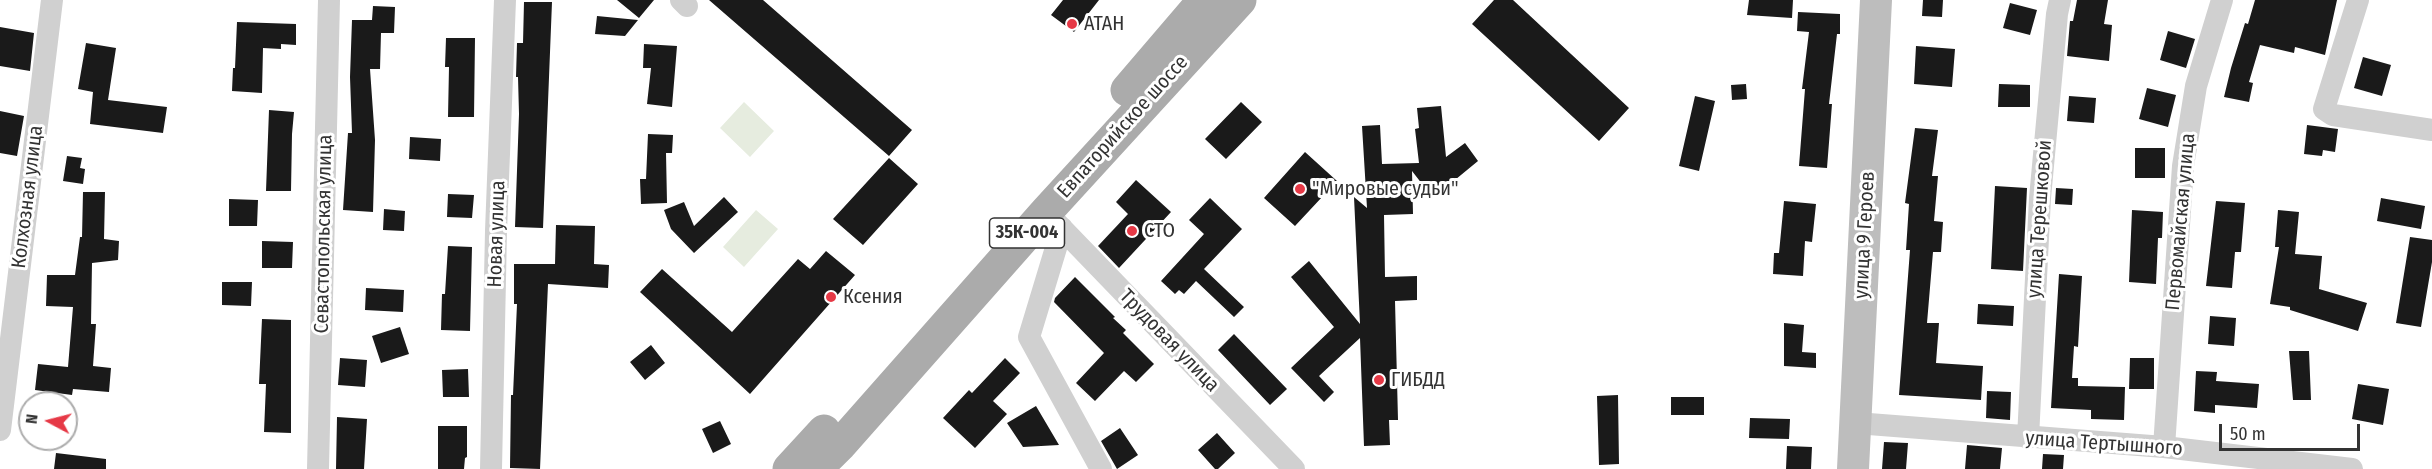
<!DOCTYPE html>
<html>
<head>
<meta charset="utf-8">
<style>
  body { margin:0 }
  #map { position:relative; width:2432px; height:469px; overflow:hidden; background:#fff; font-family:"Fira Sans Condensed",sans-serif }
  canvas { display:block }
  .north { position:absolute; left:18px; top:391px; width:60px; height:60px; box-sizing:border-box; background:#fff; border:2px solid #adadad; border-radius:50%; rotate:277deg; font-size:16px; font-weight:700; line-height:24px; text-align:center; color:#333 }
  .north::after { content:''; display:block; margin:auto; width:21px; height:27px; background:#e63946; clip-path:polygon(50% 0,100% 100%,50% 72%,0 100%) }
  .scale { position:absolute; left:2219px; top:424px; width:141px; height:27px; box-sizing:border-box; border:3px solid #333; border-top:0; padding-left:8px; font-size:18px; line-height:21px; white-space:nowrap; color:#333; -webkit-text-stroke:4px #fff; paint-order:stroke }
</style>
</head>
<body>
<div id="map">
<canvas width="2432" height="469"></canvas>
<div class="north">N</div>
<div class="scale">50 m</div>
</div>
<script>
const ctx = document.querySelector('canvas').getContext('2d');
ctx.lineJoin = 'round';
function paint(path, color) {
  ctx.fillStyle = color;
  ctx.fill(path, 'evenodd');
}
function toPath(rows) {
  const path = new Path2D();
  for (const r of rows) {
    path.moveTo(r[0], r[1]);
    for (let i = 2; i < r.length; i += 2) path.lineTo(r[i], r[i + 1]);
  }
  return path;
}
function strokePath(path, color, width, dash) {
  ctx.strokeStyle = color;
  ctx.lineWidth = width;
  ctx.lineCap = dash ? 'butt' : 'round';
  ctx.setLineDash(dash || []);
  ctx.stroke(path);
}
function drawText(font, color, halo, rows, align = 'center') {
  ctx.font = font + ' "Fira Sans Condensed",sans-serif';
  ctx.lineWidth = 6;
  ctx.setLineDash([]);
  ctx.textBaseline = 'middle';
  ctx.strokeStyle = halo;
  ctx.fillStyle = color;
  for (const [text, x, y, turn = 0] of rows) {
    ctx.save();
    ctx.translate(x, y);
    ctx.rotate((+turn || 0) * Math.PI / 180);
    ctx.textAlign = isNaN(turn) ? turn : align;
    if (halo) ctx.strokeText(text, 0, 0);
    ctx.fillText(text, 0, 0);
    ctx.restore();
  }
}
paint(toPath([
  [744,102,774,131,750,157,720,128],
  [756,210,778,229,744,267,723,247]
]), '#e6ecdf');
paint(toPath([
  [617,0,654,0,639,18],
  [709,0,763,0,912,130,889,156],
  [1063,0,1099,0,1074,32,1051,15],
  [1494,0,1513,0,1629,108,1599,141,1472,24],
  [1749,0,1793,0,1792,18,1747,15],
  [1923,0,1943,0,1942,17,1922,16],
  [2077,0,2108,0,2104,24,2112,25,2109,61,2067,56,2070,21,2073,21],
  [2255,0,2337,0,2325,55,2295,47,2294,53,2260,45,2249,82,2253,83,2249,102,2224,97,2231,68,2245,23,2248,24],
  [524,2,552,2,543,228,515,227,519,114,518,77,516,77,517,43,523,43],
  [2010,3,2037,10,2030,35,2003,28],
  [373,6,395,7,394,33,381,33,380,69,370,69,375,140,373,212,343,210,348,133,352,133,350,77,352,20,372,20],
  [1798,12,1840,14,1840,34,1837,34,1829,104,1832,104,1827,168,1799,166,1805,89,1802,89,1809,32,1797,31],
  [597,16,638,20,625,36,595,34],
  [237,22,296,24,296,45,281,44,281,49,263,48,262,93,232,91,233,68,235,68],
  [0,27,34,33,30,71,0,66],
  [2168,31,2195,39,2186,68,2160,60],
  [446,38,475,38,474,117,448,117,449,67,445,67],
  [86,43,116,48,108,100,167,107,163,133,90,124,93,92,78,89],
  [644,44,677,46,672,107,647,104,651,68,643,68],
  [1916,46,1955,49,1952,87,1914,84],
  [2363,57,2391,65,2382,96,2354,88],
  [1746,84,1747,99,1732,100,1731,85],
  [1999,84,2030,85,2030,107,1998,107],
  [2147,88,2176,95,2168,127,2139,119],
  [1695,96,1715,101,1699,171,1679,166],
  [2069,96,2096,98,2094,123,2067,121],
  [1241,102,1262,122,1226,159,1205,139],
  [1441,106,1446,157,1465,143,1478,161,1433,198,1412,171,1413,214,1384,215,1385,277,1417,276,1417,300,1395,301,1398,420,1389,420,1390,445,1364,446,1360,338,1319,376,1334,392,1324,402,1291,368,1334,327,1291,277,1309,261,1360,324,1354,197,1367,208,1362,126,1380,125,1382,164,1419,163,1415,129,1419,128,1417,108],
  [269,110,294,112,292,134,291,191,266,191],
  [0,111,24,116,17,156,0,153],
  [2307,125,2338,129,2335,152,2323,150,2322,156,2304,154],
  [1915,128,1938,130,1932,176,1938,176,1934,221,1943,222,1941,252,1933,252,1927,323,1939,323,1936,363,1983,366,1981,400,1899,395,1910,250,1906,250,1909,204,1905,203],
  [648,134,673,135,672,153,666,153,667,203,641,204,640,179,646,179],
  [410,137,441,139,440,161,409,159],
  [2135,148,2165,148,2165,178,2135,178],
  [1305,152,1337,181,1295,226,1264,198],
  [67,156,82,158,80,168,85,169,83,184,63,181],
  [889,158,918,184,863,245,833,219],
  [1136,180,1171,212,1119,268,1098,246,1128,214,1116,202],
  [1995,186,2027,188,2023,271,1991,269],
  [2056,188,2073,189,2072,205,2055,204],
  [83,192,105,192,104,239,119,241,118,260,92,263,91,324,96,324,93,366,111,368,109,392,73,389,72,395,35,390,38,364,68,367,73,307,46,306,47,275,75,275,80,237,82,237],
  [448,194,474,195,472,218,447,217],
  [724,197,738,212,694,253,671,229,664,210,684,202,694,226],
  [1210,198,1242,229,1204,269,1244,307,1234,317,1196,281,1184,294,1179,290,1175,294,1161,281,1204,234,1189,220],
  [2381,198,2425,206,2421,229,2377,221],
  [229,199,258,200,257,226,229,226],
  [1784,201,1816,204,1812,242,1805,241,1803,276,1773,274,1774,253,1779,253],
  [2216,201,2245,203,2241,252,2235,252,2232,288,2206,286],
  [384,209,405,211,404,231,383,230],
  [2132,210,2163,212,2162,238,2158,238,2156,284,2129,282],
  [2278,210,2299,212,2295,254,2322,256,2319,289,2367,303,2358,331,2290,310,2290,307,2270,304,2279,247,2275,247],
  [556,225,595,226,594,264,609,265,608,288,548,284,540,469,510,468,511,395,513,395,517,304,514,304,514,264,555,264],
  [2410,237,2432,240,2432,262,2421,327,2396,323],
  [262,241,293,242,292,268,262,268],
  [448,246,472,247,470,331,441,330,442,294,445,294],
  [826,251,855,275,750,394,640,292,662,269,732,332,798,259,810,269],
  [2059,274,2082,276,2078,347,2074,346,2072,378,2078,378,2078,386,2125,387,2124,420,2091,419,2091,410,2051,408],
  [1075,277,1115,317,1113,318,1126,330,1123,333,1154,364,1136,382,1124,371,1095,401,1076,383,1104,353,1054,302,1055,298],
  [222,282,252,282,251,306,222,305],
  [366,288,404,290,403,312,365,310],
  [1978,304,2014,306,2013,326,1977,324],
  [2210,316,2236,318,2234,346,2208,344],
  [262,319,291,320,291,433,264,432,266,384,259,384],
  [1784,323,1804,325,1802,352,1816,353,1816,368,1784,366],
  [400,327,409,354,381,363,372,336],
  [1234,334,1287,389,1270,405,1218,350],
  [651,345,665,363,645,380,630,362],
  [2289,351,2309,351,2311,400,2293,400],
  [340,358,367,360,365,387,338,385],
  [1005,358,1020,373,993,401,1007,414,975,448,943,418,969,390,972,393],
  [2130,358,2154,358,2154,389,2129,389],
  [468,369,469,397,443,397,442,370],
  [2196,371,2217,372,2216,381,2259,384,2257,408,2215,405,2215,413,2194,411],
  [2358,384,2389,389,2383,425,2352,419],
  [1987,391,2011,392,2010,420,1986,418],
  [1618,395,1619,464,1599,465,1597,396],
  [1671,397,1704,397,1704,415,1671,415],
  [1036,406,1059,445,1023,447,1007,423],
  [337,417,367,419,364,469,336,469],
  [1750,418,1790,419,1789,439,1749,438],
  [720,421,731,444,713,453,702,429],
  [438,426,467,426,467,457,465,458,464,469,438,469],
  [1120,428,1138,455,1117,469,1101,441],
  [1217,433,1235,453,1218,469,1215,469,1198,450],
  [1884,442,1908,443,1906,469,1882,469],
  [1967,445,2002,448,2000,469,1965,469],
  [1787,446,1812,447,1811,469,1786,469],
  [56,453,106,459,106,469,54,469],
  [2043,454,2064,455,2063,469,2042,469]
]), '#1a1a1a');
strokePath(toPath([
  [681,0,687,6],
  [2358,0,2324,109,2333,115,2432,130],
  [1046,212,1294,469],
  [1062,228,1029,337,1101,469],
  [1856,423,2164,447,2352,469],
  [0,430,52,0],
  [2028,438,2040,198,2057,14,2060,0],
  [2164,447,2183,166,2196,86,2222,0],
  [318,469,329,0],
  [491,469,496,231,505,0]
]), '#d0d0d0', 22);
strokePath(toPath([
  [1853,469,1876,0]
]), '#bdbdbd', 32);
strokePath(toPath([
  [1127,90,1204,0],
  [789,469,824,431],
  [816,469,840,445,1046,212,1240,0]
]), '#ababab', 33);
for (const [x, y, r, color] of [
  [1072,24,6,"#e63946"],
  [1300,189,6,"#e63946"],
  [1132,231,6,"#e63946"],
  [831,297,6,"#e63946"],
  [1379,380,6,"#e63946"]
]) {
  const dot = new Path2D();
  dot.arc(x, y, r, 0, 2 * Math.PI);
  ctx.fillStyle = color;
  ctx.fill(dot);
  strokePath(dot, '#fff', 2);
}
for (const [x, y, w] of [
  [1027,233,75]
]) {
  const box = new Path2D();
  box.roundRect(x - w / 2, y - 15, w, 30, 4.5);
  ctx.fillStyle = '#fff';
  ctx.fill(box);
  strokePath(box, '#333', 1.5);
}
drawText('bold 18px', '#333', null, [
  ["35К-004",1027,233]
]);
drawText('20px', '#333', '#fff', [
  ["АТАН",1084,24],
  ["\"Мировые судьи\"",1312,189],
  ["СТО",1144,231],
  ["Ксения",843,297],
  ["ГИБДД",1391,380]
], 'left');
drawText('20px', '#333', '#fff', [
  ["Евпаторийское шоссе",1123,127,-48],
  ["Колхозная улица",28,197,-83],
  ["улица Терешковой",2040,219,-86],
  ["Первомайская улица",2181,222,-85],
  ["Севастопольская улица",324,234,-89],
  ["Новая улица",497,234,-88],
  ["улица 9 Героев",1865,235,-87],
  ["Трудовая улица",1169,341,46],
  ["улица Тертышного",2104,444,4]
]);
</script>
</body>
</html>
